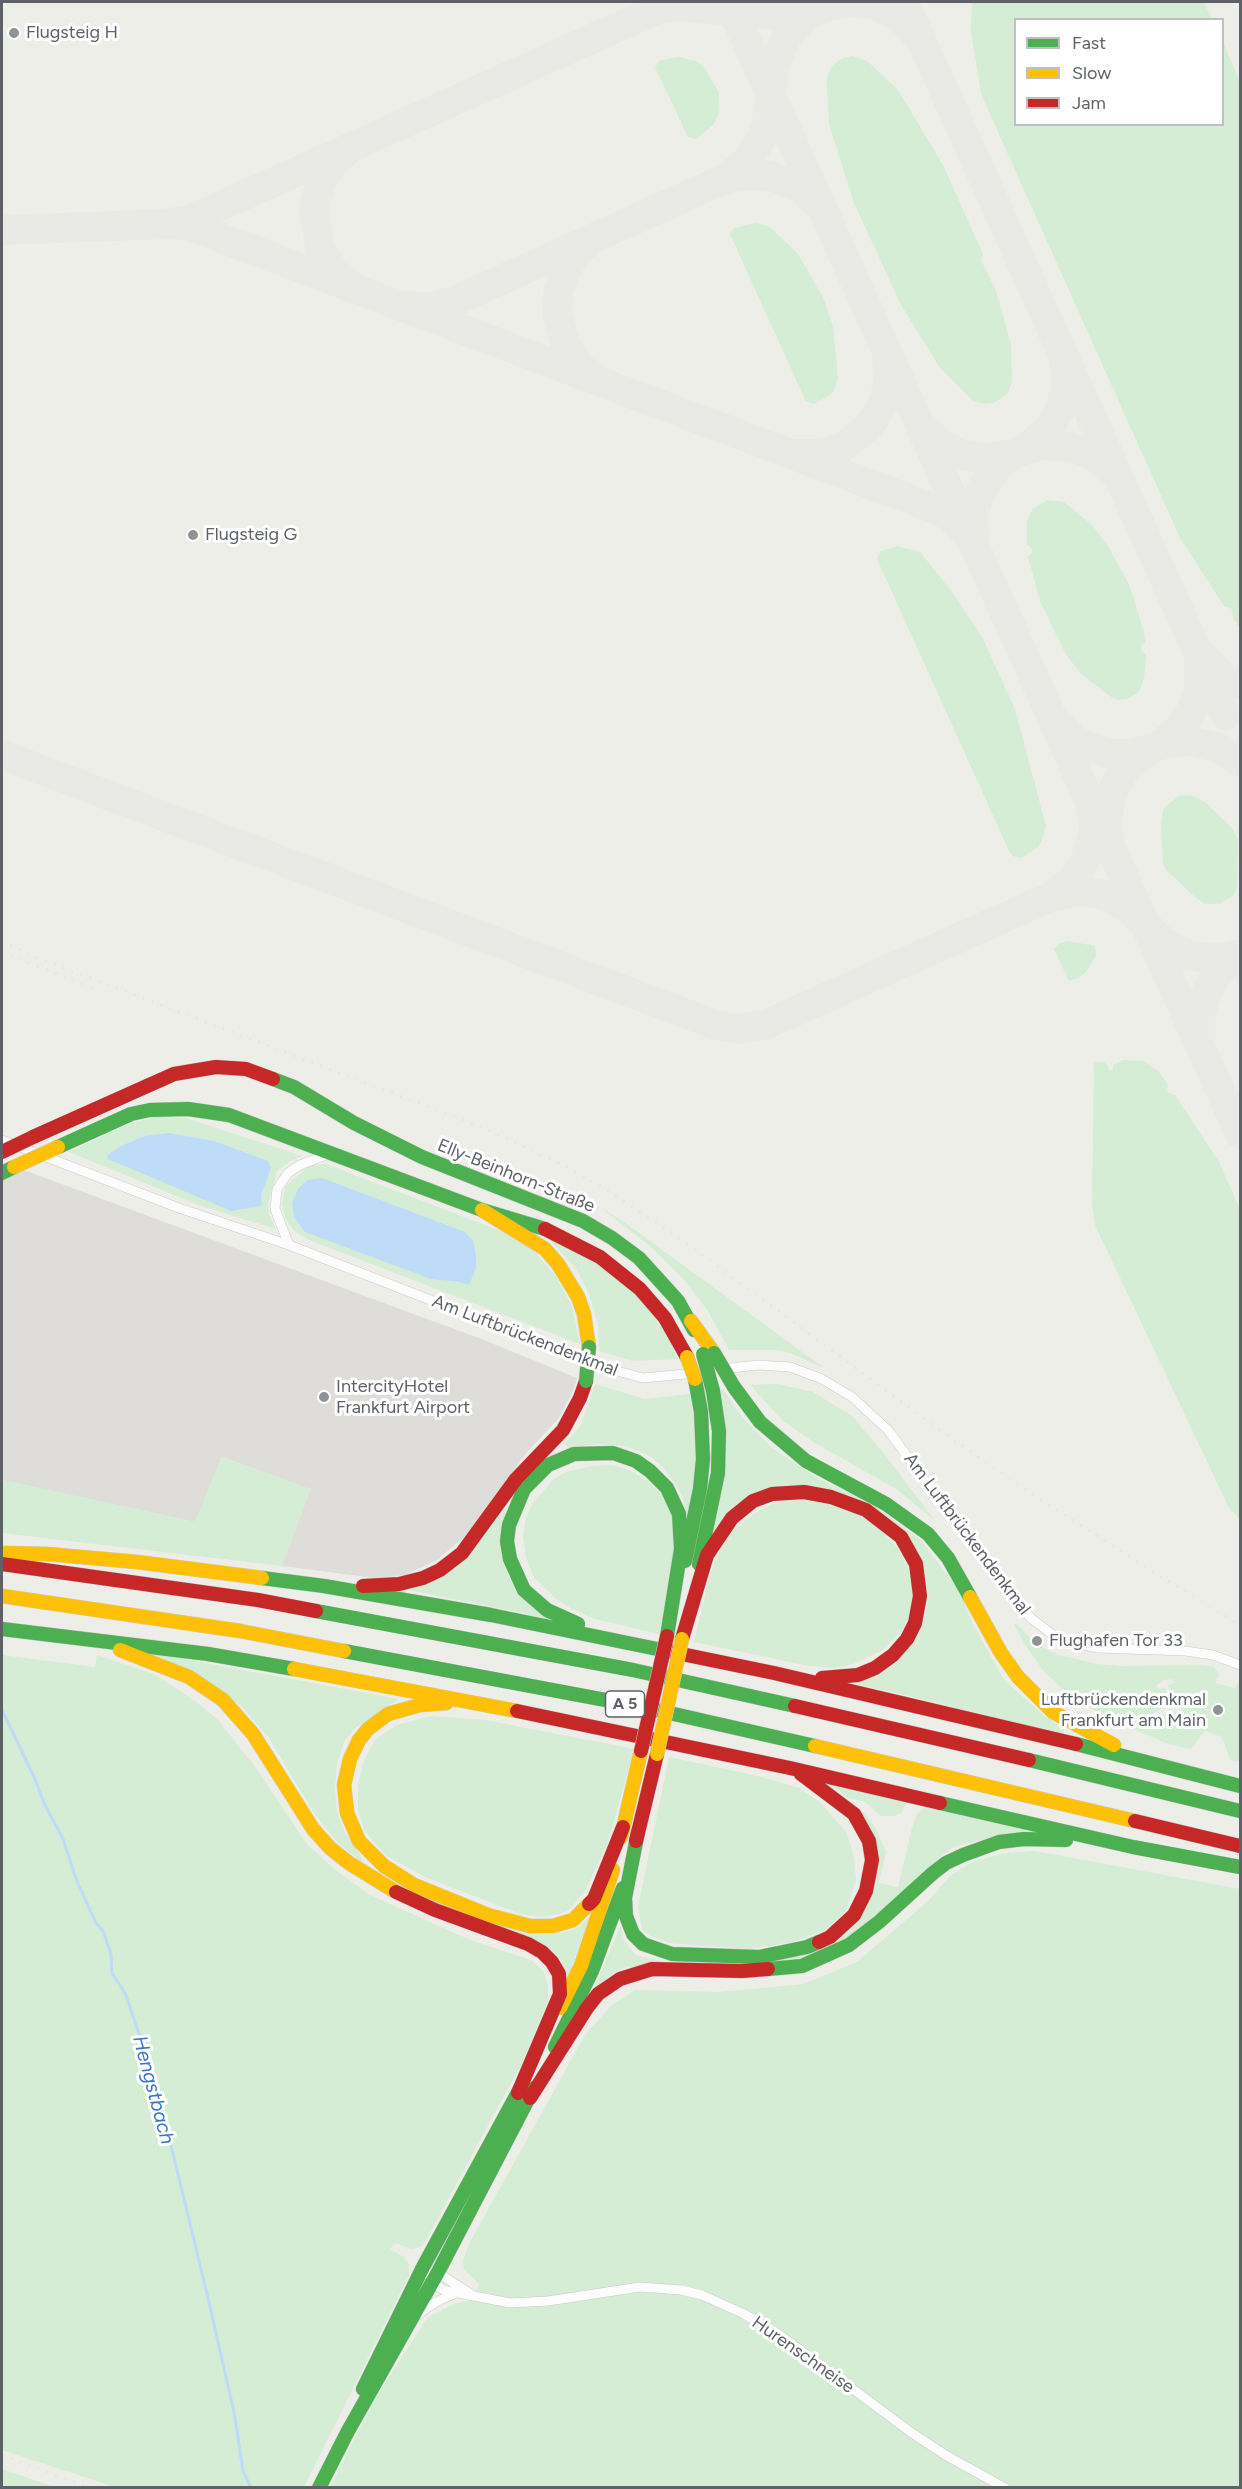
<!DOCTYPE html>
<html>
<head>
<meta charset="utf-8">
<style>
  body { margin:0 }
  #map { position:relative; width:1242px; height:2489px; overflow:hidden; background:#eeeee9; font-family:Figtree,sans-serif }
  canvas { display:block }
  .frame { position:absolute; inset:0; border:3px solid #5e6268; pointer-events:none }
  .legend { position:absolute; left:1014px; top:18px; width:210px; height:108px; box-sizing:border-box; background:#fff; border:2px solid #bfc0c3; margin:0; padding:8px 10px; list-style:none; font-size:18px; color:#5e6268 }
  .legend li { display:flex; align-items:center; gap:12px; height:30px }
  .legend b { width:30px; border:2px solid #bfc0c3 }
</style>
</head>
<body>
<div id="map">
<canvas width="1242" height="2489"></canvas>
<div class="frame"></div>
<ul class="legend">
<li><b style="height:8px;background:#4caf50"></b>Fast</li>
<li><b style="height:8px;background:#ffc107"></b>Slow</li>
<li><b style="height:8px;background:#c62828"></b>Jam</li>
</ul>
</div>
<script>
const ctx = document.querySelector('canvas').getContext('2d');
ctx.lineJoin = 'round';
function paint(path, color) {
  ctx.fillStyle = color;
  ctx.fill(path, 'evenodd');
}
function toPath(rows) {
  const path = new Path2D();
  for (const r of rows) {
    path.moveTo(r[0], r[1]);
    for (let i = 2; i < r.length; i += 2) path.lineTo(r[i], r[i + 1]);
  }
  return path;
}
function strokePath(path, color, width, dash) {
  ctx.strokeStyle = color;
  ctx.lineWidth = width;
  ctx.lineCap = dash ? 'butt' : 'round';
  ctx.setLineDash(dash || []);
  ctx.stroke(path);
}
function drawText(font, color, halo, rows, align = 'center') {
  ctx.font = font + ' Figtree,sans-serif';
  ctx.lineWidth = 6;
  ctx.setLineDash([]);
  ctx.textBaseline = 'middle';
  ctx.strokeStyle = halo;
  ctx.fillStyle = color;
  for (const [text, x, y, turn = 0] of rows) {
    ctx.save();
    ctx.translate(x, y);
    ctx.rotate((+turn || 0) * Math.PI / 180);
    ctx.textAlign = isNaN(turn) ? turn : align;
    if (halo) ctx.strokeText(text, 0, 0);
    ctx.fillText(text, 0, 0);
    ctx.restore();
  }
}
paint(toPath([
  [2,1162,484,1340,577,1378,572,1393,558,1419,526,1453,470,1532,437,1560,405,1575,375,1578,282,1566,310,1489,222,1457,195,1522,2,1480]
]), '#deddd9');
paint(toPath([
  [972,2,1204,2,1212,19,1016,20,1016,124,1222,124,1223,42,1240,82,1240,628,1233,619,1232,609,1224,606,1180,538,981,94,971,32],
  [853,56,867,61,898,90,943,165,983,254,981,260,997,293,1011,345,1012,383,1007,394,994,403,984,404,973,401,940,368,901,305,854,203,829,124,827,83,828,74,833,65,843,58],
  [679,57,698,62,705,68,719,93,718,116,713,125,696,139,688,137,655,67,661,60],
  [756,223,770,227,798,254,823,297,833,326,838,379,832,394,814,404,806,401,803,395,730,234,734,228],
  [1048,500,1064,502,1092,525,1106,543,1129,584,1144,632,1145,642,1141,646,1141,650,1146,655,1144,679,1138,693,1127,699,1118,700,1111,697,1081,674,1065,653,1040,601,1028,557,1032,553,1032,549,1027,544,1027,522,1033,508],
  [898,546,920,552,952,592,982,637,1015,709,1046,826,1043,838,1038,847,1022,858,1013,856,1009,851,877,559,881,551],
  [1191,795,1206,803,1232,828,1238,839,1237,888,1233,896,1219,904,1205,904,1196,898,1167,871,1163,863,1161,827,1163,809,1178,796],
  [1068,941,1095,946,1096,956,1086,972,1079,978,1069,981,1054,949,1058,944],
  [1123,1060,1144,1061,1158,1071,1168,1084,1167,1092,1175,1095,1219,1162,1240,1209,1240,1519,1229,1508,1095,1225,1092,1203,1094,1062,1105,1062,1110,1071,1113,1069,1113,1065],
  [156,1117,186,1118,302,1156,290,1161,277,1171,268,1204,270,1217,276,1229,201,1206,69,1152,128,1124],
  [326,1164,503,1232,534,1251,555,1275,572,1306,580,1344,309,1240,295,1231,286,1220,282,1204,285,1187,309,1166],
  [600,1207,627,1224,824,1368,790,1353,776,1350,729,1350,708,1311,686,1282,650,1246],
  [548,1238,602,1266,625,1284,643,1302,668,1336,677,1359,633,1361,599,1351,598,1324,588,1291,576,1269],
  [595,1384,645,1399,690,1394,695,1423,697,1452,695,1489,690,1516,686,1515,683,1497,665,1469,648,1455,625,1446,599,1444,569,1448,564,1444,581,1425],
  [777,1384,813,1392,852,1416,885,1455,935,1521,898,1490,815,1443,783,1421,750,1385],
  [720,1389,723,1389,742,1417,772,1448,819,1479,872,1504,921,1540,960,1592,974,1626,1004,1680,1040,1712,1064,1730,1063,1736,930,1701,848,1682,917,1635,925,1616,928,1593,924,1568,901,1529,792,1486,714,1531,711,1530,725,1461,726,1435],
  [221,1457,311,1489,282,1566,2,1533,2,1480,195,1522],
  [611,1465,629,1470,648,1481,665,1499,674,1524,676,1545,659,1634,595,1619,572,1609,555,1598,534,1577,526,1559,523,1537,526,1518,533,1503,554,1479,566,1472,591,1466],
  [791,1500,823,1502,848,1509,875,1525,897,1547,908,1567,913,1587,912,1610,902,1630,883,1650,853,1664,834,1668,809,1666,694,1642,709,1578,721,1547,735,1528,752,1515,771,1504],
  [502,1507,506,1509,501,1533,502,1559,510,1580,524,1598,560,1623,519,1612,403,1589,424,1584],
  [1016,1623,1035,1643,1056,1654,1097,1664,1120,1666,1201,1665,1214,1667,1219,1675,1215,1683,1235,1688,1240,1680,1240,1762,1230,1760,1222,1737,1205,1731,1191,1749,1168,1744,1104,1716,1070,1696,1042,1669,1024,1643,1014,1624],
  [1173,1679,1174,1682,1168,1686,1175,1701,1198,1695,1199,1699,1188,1704,1188,1708,1186,1704,1181,1707,1182,1712,1178,1708,1182,1723,1174,1710,1173,1715,1170,1712,1165,1714,1166,1717,1163,1714,1149,1719,1149,1716,1170,1703,1165,1688,1158,1689,1156,1686,1163,1680],
  [152,1653,399,1699,355,1728,344,1742,337,1764,335,1787,337,1812,345,1833,361,1856,362,1862,339,1844,314,1813,269,1738,241,1706,204,1678],
  [2,1655,95,1667,97,1655,154,1674,195,1701,217,1719,253,1764,307,1844,333,1868,370,1895,468,1939,533,1961,544,1972,548,1985,548,2001,522,2063,424,2244,420,2247,411,2249,395,2243,390,2249,404,2257,409,2264,409,2275,304,2487,115,2487,2,2450],
  [431,1716,486,1720,634,1749,608,1842,586,1890,570,1909,560,1914,541,1917,521,1914,425,1877,385,1855,365,1831,358,1811,358,1784,364,1761,375,1740,397,1725],
  [669,1757,758,1776,799,1788,820,1802,846,1832,854,1857,856,1880,846,1911,824,1931,792,1942,748,1949,669,1943,652,1937,642,1929,638,1907],
  [832,1785,907,1802,901,1813,894,1816,881,1816,864,1801,848,1798],
  [925,1807,1029,1830,1002,1834,954,1847,936,1860,869,1924,818,1957,754,1963,832,1945,851,1929,859,1919,873,1893,857,1811,865,1813,875,1827,886,1852,879,1883,898,1887,912,1828,917,1814],
  [1035,1851,1240,1889,1240,2487,330,2488,372,2403,428,2317,454,2304,472,2300,479,2284,464,2269,463,2260,470,2242,585,2035,612,2005,635,1990,720,1992,803,1984,857,1962,927,1902,952,1874,975,1861,1007,1853],
  [590,1916,567,1981,563,1963,554,1952,541,1943,502,1928,540,1934,561,1933,577,1928],
  [621,1925,624,1941,636,1955,665,1962,623,1968,608,1977,592,1993],
  [2,2469,54,2487,2,2487]
]), '#d5ecd5');
paint(toPath([
  [169,1133,214,1141,268,1161,271,1168,261,1195,262,1206,231,1211,108,1159,107,1155,121,1146,145,1136],
  [322,1178,465,1232,473,1241,476,1255,476,1268,469,1285,460,1282,431,1279,305,1232,294,1217,292,1203,298,1189,307,1180]
]), '#bedcf8');
strokePath(toPath([
  [2,1710,35,1779,44,1803,63,1839,76,1879,96,1923,103,1931,111,1954,112,1973,125,1993,143,2045,170,2141,209,2302,235,2417,243,2471,251,2488]
]), '#bedcf8', 3);
strokePath(toPath([
  [729,2,1240,1134],
  [904,2,1226,715],
  [826,6,852,2,874,5,899,17,915,33],
  [346,152,335,161,322,180,315,203,314,215,321,250,333,270,348,283],
  [819,205,800,188,772,176,743,175,724,179,747,161,763,136,767,125,774,65,787,36,807,16,836,2],
  [170,223,188,220,216,208,658,9,679,6,784,16,816,11],
  [2,230,169,224,187,225,933,508,949,516,967,534],
  [589,242,577,252,565,271,558,292,557,314,566,346,579,364,592,376],
  [410,306,429,308,457,300,724,179],
  [923,427,942,445,963,455,987,459,1015,453],
  [1024,449,1048,430,1060,410,1066,387,1065,363],
  [796,454,817,454,829,451,844,446,865,430,875,418,885,399,889,376,887,359],
  [974,540,973,514,980,492,997,467,1015,453,1042,445,1072,447,1094,456,1115,474],
  [1202,656,1220,673,1240,684],
  [1057,723,1077,742,1109,754,1132,754,1168,743,1190,741,1220,748,1240,762],
  [1159,745,1178,730,1191,712,1199,690,1199,660],
  [2,755,716,1025,737,1029,767,1024,1050,897,1072,881,1085,861,1094,832,1092,810],
  [1108,835,1107,817,1113,789,1126,768,1149,750],
  [1050,897,1079,891,1105,895,1128,908,1164,942,1187,955,1216,959,1240,954],
  [1200,1038,1200,1015,1206,993,1218,973,1240,955]
]), '#e9eae6', 30);
const street = toPath([
  [2,1140,179,1208,289,1245,603,1367,643,1378,696,1373],
  [289,1245,275,1209,277,1189,288,1173,300,1165,331,1153],
  [722,1369,758,1365,790,1367,822,1379,852,1397,888,1430,1014,1601,1032,1619,1053,1635,1070,1642,1098,1648,1185,1651,1213,1655,1240,1665],
  [423,2267,433,2282,443,2290,510,2303,548,2301,640,2287,681,2290,702,2295,744,2314,780,2335,912,2433,947,2456,1005,2488],
  [435,2271,471,2294],
  [414,2317,436,2302,456,2293]
]);
const fast = toPath([
  [273,1079,294,1087,354,1123,422,1157,583,1221,612,1238,639,1258,678,1301,694,1330],
  [58,1147,131,1114,150,1110,188,1109,229,1115,482,1210,545,1229],
  [2,1173,14,1167],
  [734,1387,760,1422,806,1461,886,1504,928,1534,948,1558,970,1597],
  [685,1561,700,1489,703,1459,701,1412,695,1379],
  [699,1564,718,1473,719,1431,713,1391],
  [262,1578,324,1586,491,1615,667,1651],
  [316,1611,633,1670,795,1706],
  [578,1624,547,1610,524,1590,510,1559,507,1541,509,1525,524,1489,548,1465,574,1454,613,1453,636,1461,650,1471,667,1488,679,1514,681,1549,667,1636],
  [2,1629,208,1654,294,1669],
  [344,1651,643,1707,815,1746],
  [1076,1744,1240,1786],
  [1029,1760,1240,1811],
  [940,1803,1133,1847,1240,1867],
  [638,1832,625,1898,626,1916,633,1934,643,1944,672,1954,759,1957,807,1947,819,1942],
  [768,1969,802,1966,849,1945,879,1922,933,1873,946,1863,963,1855,999,1842,1024,1839,1066,1840],
  [555,2047,592,1971,623,1888],
  [363,2389,423,2267,522,2085],
  [319,2488,348,2431,438,2272,534,2088]
]);
const slow = toPath([
  [482,1210,545,1249,558,1264,578,1297,584,1314,589,1347],
  [691,1321,714,1353],
  [2,1553,47,1554,137,1562,262,1578],
  [2,1596,240,1631,344,1651],
  [970,1597,1001,1653,1018,1677,1053,1712,1114,1745],
  [120,1650,189,1677,223,1700,253,1734,313,1829,330,1848,349,1863,396,1892],
  [294,1669,517,1711],
  [446,1703,420,1705,388,1714,368,1729,359,1740,350,1759,344,1785,347,1813,359,1841,384,1866,414,1885,488,1915,530,1926,553,1926,573,1920,589,1904],
  [815,1746,1135,1821],
  [621,1837,641,1751],
  [560,2008,581,1966,613,1870]
]);
const jam = toPath([
  [33,1137,174,1074,216,1067,246,1069,273,1079],
  [545,1229,600,1257,640,1289,665,1318,687,1357],
  [2,1564,258,1600,316,1611],
  [363,1586,399,1584,423,1578,440,1570,462,1553,516,1479,563,1430,580,1398,586,1381],
  [682,1639,707,1555,732,1518,753,1501,772,1494,804,1492,831,1497,866,1510,901,1537,916,1564,920,1596,915,1623,907,1639,893,1655,875,1668,858,1675,822,1678],
  [667,1651,774,1673,1076,1744],
  [795,1706,1029,1760],
  [517,1711,790,1768,940,1803],
  [801,1774,854,1814,869,1841,872,1860,866,1891,854,1915,830,1937,819,1942],
  [1135,1821,1240,1846],
  [636,1841,657,1754],
  [396,1892,435,1910,528,1944,542,1952,552,1962,559,1974,560,1994,518,2093],
  [589,1904,594,1899,623,1827],
  [530,2098,587,2008,598,1994,620,1979,652,1969,742,1971,768,1969]
]);
strokePath(street, '#cbcbca', 10);
strokePath(fast, '#cbcccb', 15);
strokePath(slow, '#cbcccb', 15);
strokePath(jam, '#cbcccb', 15);
strokePath(street, '#fcfcfc', 9);
strokePath(fast, '#4caf50', 14);
strokePath(slow, '#ffc107', 14);
strokePath(jam, '#c62828', 14);
strokePath(toPath([
  [2,941,35,957,479,1126,557,1162,595,1183,667,1229,937,1428,1037,1497,1139,1563,1240,1625],
  [2,952,98,990],
  [2,2455,90,2488]
]), '#e4e5e4', 3, [1.5, 8]);
const fastBridge = toPath([
  [714,1353,734,1387],
  [703,1354,713,1391],
  [586,1381,589,1347]
]);
const slowBridge = toPath([
  [14,1167,58,1147],
  [687,1357,695,1379],
  [657,1754,682,1639]
]);
const jamBridge = toPath([
  [2,1152,33,1137],
  [641,1751,667,1636]
]);
strokePath(fastBridge, '#cbcccb', 15, []);
strokePath(slowBridge, '#cbcccb', 15, []);
strokePath(jamBridge, '#cbcccb', 15, []);
strokePath(fastBridge, '#4caf50', 14);
strokePath(slowBridge, '#ffc107', 14);
strokePath(jamBridge, '#c62828', 14);
for (const [x, y, r, color] of [
  [14,33,6,"#909395"],
  [193,535,6,"#909395"],
  [324,1397,6,"#909395"],
  [1037,1641,6,"#909395"],
  [1218,1710,6,"#909395"]
]) {
  const dot = new Path2D();
  dot.arc(x, y, r, 0, 2 * Math.PI);
  ctx.fillStyle = color;
  ctx.fill(dot);
  strokePath(dot, '#fff', 2);
}
for (const [x, y, w] of [
  [625,1704,39]
]) {
  const box = new Path2D();
  box.roundRect(x - w / 2, y - 13, w, 26, 4.5);
  ctx.fillStyle = '#fff';
  ctx.fill(box);
  strokePath(box, '#5e6268', 1.5);
}
drawText('bold 16px', '#5e6268', null, [
  ["A 5",625,1704]
]);
drawText('18px', '#5e6268', '#fff', [
  ["Flugsteig H",26,33],
  ["Flugsteig G",205,535],
  ["IntercityHotel",336,1387],
  ["Frankfurt Airport",336,1408],
  ["Flughafen Tor 33",1049,1641],
  ["Luftbrückendenkmal",1206,1700,"right"],
  ["Frankfurt am Main",1206,1721,"right"]
], 'left');
drawText('18px', '#5e6268', '#fff', [
  ["Elly-Beinhorn-Straße",516,1176,22],
  ["Am Luftbrückendenkmal",525,1336,21],
  ["Am Luftbrückendenkmal",967,1534,53],
  ["Hurenschneise",803,2355,35]
]);
drawText('italic 20px', '#3c76c6', '#fff', [
  ["Hengstbach",153,2090,75]
]);
</script>
</body>
</html>
